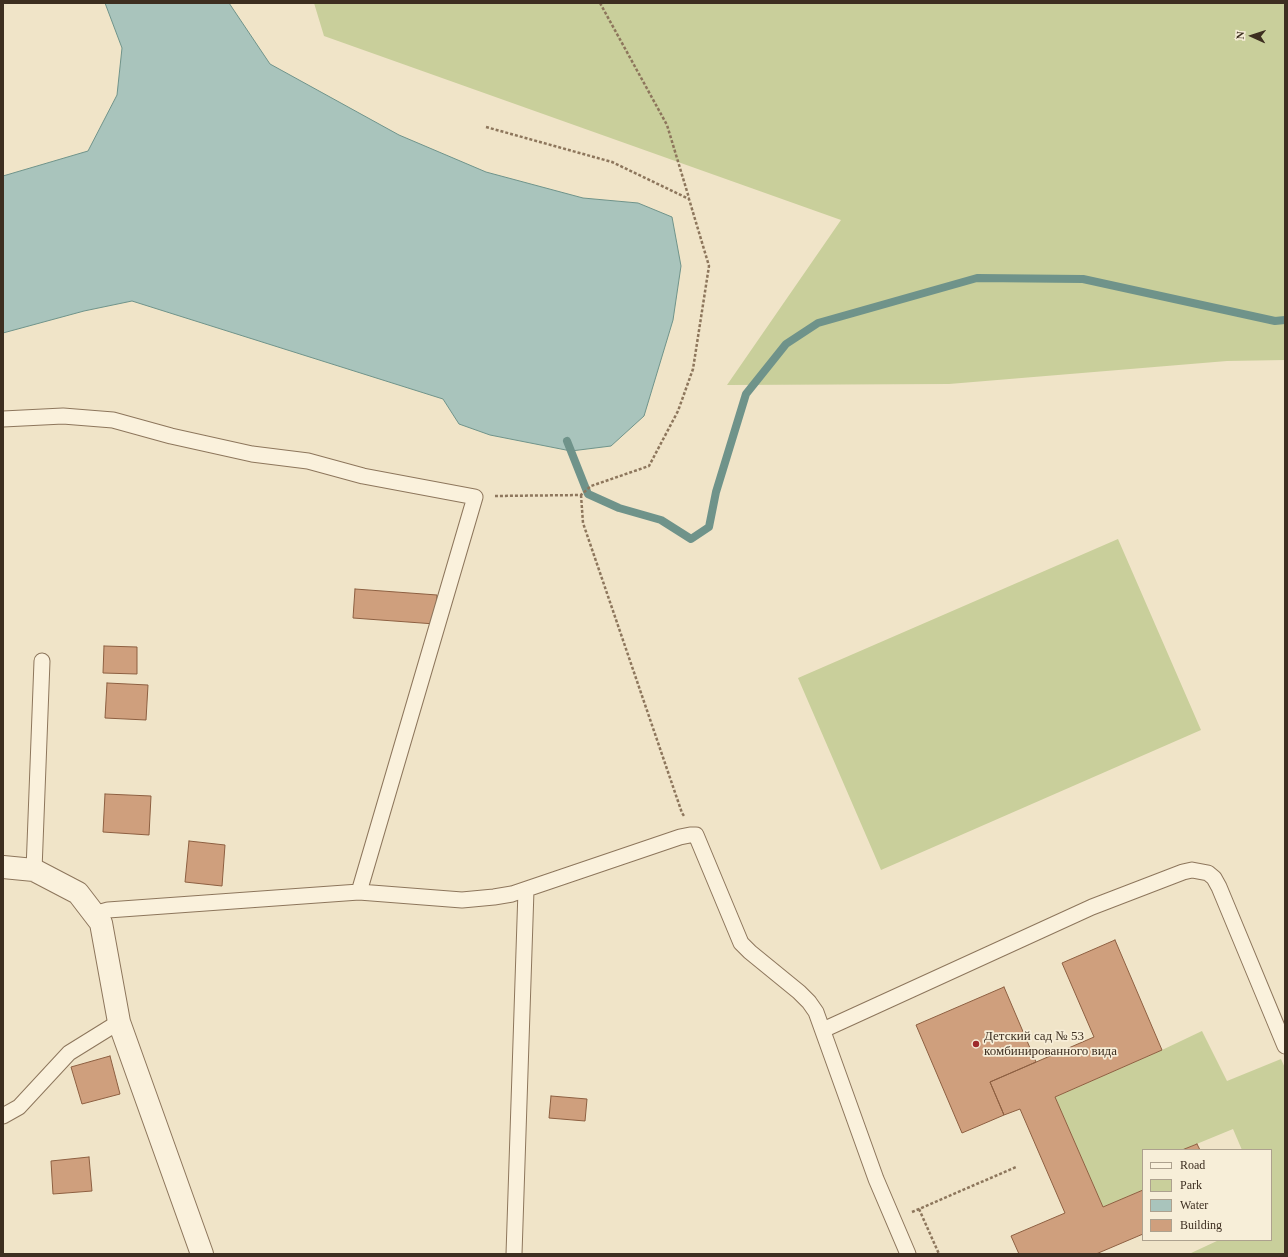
<!DOCTYPE html>
<html>
<head>
<meta charset="utf-8">
<style>
  body { margin:0 }
  #map { position:relative; width:1288px; height:1257px; overflow:hidden; background:#f0e4c8; font-family:"Times New Roman",serif }
  canvas { display:block }
  .frame { position:absolute; inset:0; border:4px solid #3d2e20; pointer-events:none }
  .legend { position:absolute; left:1142px; top:1149px; width:130px; height:92px; box-sizing:border-box; background:#f7eed8; border:1px solid #ada18e; margin:0; padding:5px 7px; list-style:none; font-size:12px; color:#3d2e20 }
  .legend li { display:flex; align-items:center; gap:8px; height:20px }
  .legend b { width:20px; border:1px solid #ada18e }
  .north { position:absolute; left:1232px; top:16px; width:40px; height:40px; -webkit-text-stroke:3px #f7eed8; paint-order:stroke; rotate:273deg; font-size:11px; font-weight:700; line-height:16px; text-align:center; color:#3d2e20 }
  .north::after { content:''; display:block; margin:auto; width:14px; height:18px; background:#3d2e20; clip-path:polygon(50% 0,100% 100%,50% 72%,0 100%) }
</style>
</head>
<body>
<div id="map">
<canvas width="1288" height="1257"></canvas>
<div class="frame"></div>
<ul class="legend">
<li><b style="height:5px;background:#faf1dc"></b>Road</li>
<li><b style="height:11px;background:#c9cf9b"></b>Park</li>
<li><b style="height:11px;background:#a9c4bc"></b>Water</li>
<li><b style="height:11px;background:#cf9f7d"></b>Building</li>
</ul>
<div class="north">N</div>
</div>
<script>
const ctx = document.querySelector('canvas').getContext('2d');
ctx.lineJoin = 'round';
function paint(path, color) {
  ctx.fillStyle = color;
  ctx.fill(path, 'evenodd');
}
function toPath(rows) {
  const path = new Path2D();
  for (const r of rows) {
    path.moveTo(r[0], r[1]);
    for (let i = 2; i < r.length; i += 2) path.lineTo(r[i], r[i + 1]);
  }
  return path;
}
function strokePath(path, color, width, dash) {
  ctx.strokeStyle = color;
  ctx.lineWidth = width;
  ctx.lineCap = dash ? 'butt' : 'round';
  ctx.setLineDash(dash || []);
  ctx.stroke(path);
}
function drawText(font, color, halo, rows, align = 'center') {
  ctx.font = font + ' "Times New Roman",serif';
  ctx.lineWidth = 3.5;
  ctx.setLineDash([]);
  ctx.textBaseline = 'middle';
  ctx.strokeStyle = halo;
  ctx.fillStyle = color;
  for (const [text, x, y, turn = 0] of rows) {
    ctx.save();
    ctx.translate(x, y);
    ctx.rotate((+turn || 0) * Math.PI / 180);
    ctx.textAlign = isNaN(turn) ? turn : align;
    if (halo) ctx.strokeText(text, 0, 0);
    ctx.fillText(text, 0, 0);
    ctx.restore();
  }
}
paint(toPath([
  [314,3,1285,3,1285,360,1227,361,949,384,727,385,841,220,324,36],
  [1118,539,1201,730,881,870,798,678],
  [1202,1031,1227,1081,1281,1059,1285,1068,1285,1254,1189,1254,1219,1240,1271,1240,1271,1150,1242,1150,1233,1129,1182,1150,1143,1150,1143,1190,1103,1207,1055,1097,1162,1050]
]), '#c9cf9b');
const water = toPath([
  [105,3,229,3,270,64,399,135,486,172,583,198,638,203,672,217,681,266,673,320,644,416,611,446,571,451,490,435,459,424,443,399,132,301,84,311,3,333,3,176,88,151,117,95,122,48,105,3]
]);
paint(water, '#a9c4bc');
strokePath(water, '#6f938a', 1);
strokePath(toPath([
  [567,441,588,494,619,508,661,520,691,539,709,527,716,492,746,394,786,344,818,323,977,278,1083,279,1275,321,1285,320]
]), '#6f938a', 8);
const building = toPath([
  [355,589,437,595,435,624,353,618,355,589],
  [104,646,137,647,137,674,103,673,104,646],
  [107,683,148,685,146,720,105,718,107,683],
  [105,794,151,796,149,835,103,832,105,794],
  [189,841,225,845,222,886,185,882,189,841],
  [1115,940,1162,1050,1055,1097,1103,1207,1143,1190,1143,1234,1096,1254,1019,1254,1011,1236,1065,1213,1020,1109,1004,1115,990,1082,1094,1037,1062,963,1115,940],
  [1004,987,1036,1062,990,1082,1004,1115,962,1133,916,1025,1004,987],
  [110,1056,120,1094,82,1104,71,1067,110,1056],
  [551,1096,587,1099,585,1121,549,1118,551,1096],
  [1197,1144,1200,1150,1182,1150,1197,1144],
  [89,1157,92,1191,53,1194,51,1161,89,1157]
]);
paint(building, '#cf9f7d');
strokePath(building, '#8d5f41', 1);
const service = toPath([
  [3,419,63,416,113,420,171,436,252,454,308,461,363,476,475,497,359,892],
  [34,870,42,661],
  [94,914,108,910,359,892,462,900,494,897,512,894,680,837,690,835,696,835,741,943,750,952,799,992,809,1002,816,1012,876,1179,908,1254],
  [823,1030,1092,907,1183,872,1192,870,1208,873,1214,878,1219,887,1285,1046],
  [3,1116,19,1107,69,1053,119,1022],
  [514,1254,526,890]
]);
const minor = toPath([
  [3,867,34,870,78,893,101,923,119,1022,202,1254]
]);
strokePath(service, '#8d765c', 17);
strokePath(minor, '#8d765c', 24);
strokePath(toPath([
  [600,3,667,125,689,198],
  [486,127,612,162,689,199,709,266,693,369,678,411,649,466,591,486,581,495,495,496],
  [581,495,583,523,682,813,684,816],
  [919,1209,939,1254],
  [912,1212,1016,1167]
]), '#8d765c', 2.5, [3, 2]);
strokePath(service, '#faf1dc', 15);
strokePath(minor, '#faf1dc', 22);
for (const [x, y, r, color] of [
  [976,1044,4,"#9e2a2b"]
]) {
  const dot = new Path2D();
  dot.arc(x, y, r, 0, 2 * Math.PI);
  ctx.fillStyle = color;
  ctx.fill(dot);
  strokePath(dot, '#f7eed8', 1.5);
}
drawText('13px', '#3d2e20', '#f7eed8', [
  ["Детский сад № 53",984,1037],
  ["комбинированного вида",984,1052]
], 'left');
</script>
</body>
</html>
